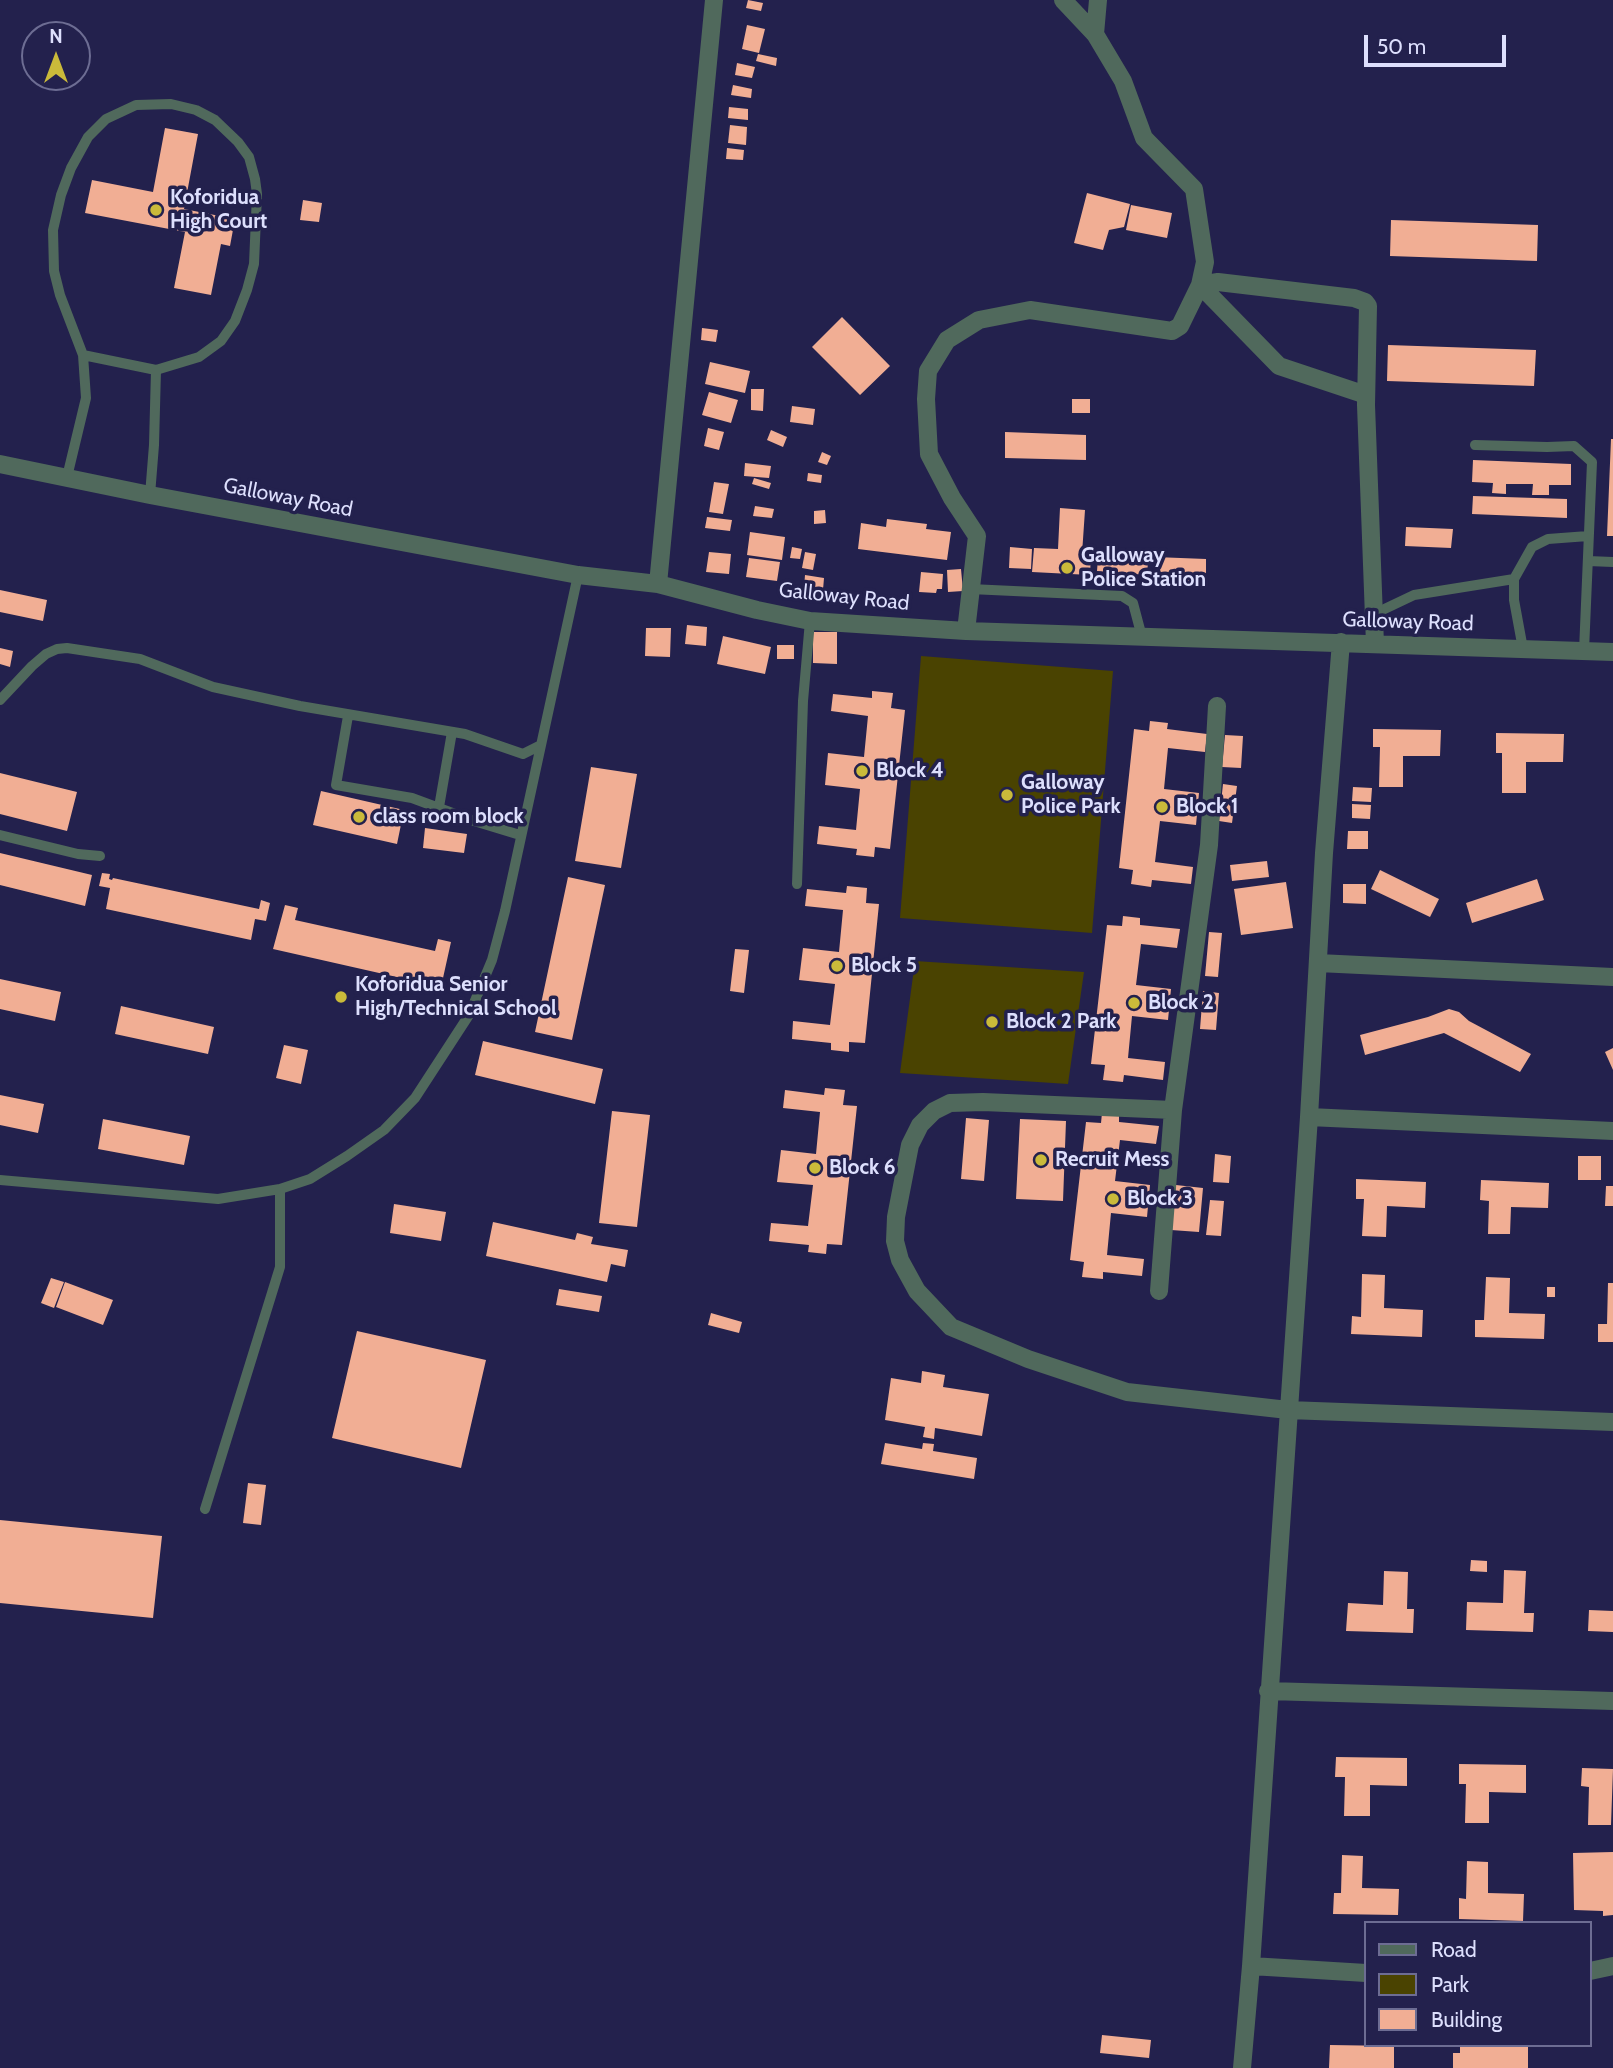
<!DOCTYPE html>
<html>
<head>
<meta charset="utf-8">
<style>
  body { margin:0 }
  #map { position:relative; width:1613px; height:2068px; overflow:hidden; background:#23214d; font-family:Cabin,sans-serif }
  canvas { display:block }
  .legend { position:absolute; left:1364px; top:1921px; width:228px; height:126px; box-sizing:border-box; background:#23214d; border:2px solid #6d6d93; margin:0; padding:9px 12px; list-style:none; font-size:21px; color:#dddffd }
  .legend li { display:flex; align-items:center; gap:14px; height:35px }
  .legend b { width:35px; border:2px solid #6d6d93 }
  .north { position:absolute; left:21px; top:21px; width:70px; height:70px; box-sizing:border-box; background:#23214d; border:2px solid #6d6d93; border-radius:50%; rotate:0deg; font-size:19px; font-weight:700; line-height:28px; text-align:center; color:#dddffd }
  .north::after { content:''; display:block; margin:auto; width:24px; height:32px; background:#caba3a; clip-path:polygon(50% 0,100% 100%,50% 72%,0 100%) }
  .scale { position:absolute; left:1364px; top:35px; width:142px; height:32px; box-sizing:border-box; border:4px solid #dddffd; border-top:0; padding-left:9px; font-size:21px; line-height:24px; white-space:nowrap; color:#dddffd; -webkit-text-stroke:5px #23214d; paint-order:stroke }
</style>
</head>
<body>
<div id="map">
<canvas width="1613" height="2068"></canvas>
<ul class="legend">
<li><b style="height:9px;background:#50695c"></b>Road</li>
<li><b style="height:19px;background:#4a4301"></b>Park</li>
<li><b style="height:19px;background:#f1ae94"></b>Building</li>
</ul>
<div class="north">N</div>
<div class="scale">50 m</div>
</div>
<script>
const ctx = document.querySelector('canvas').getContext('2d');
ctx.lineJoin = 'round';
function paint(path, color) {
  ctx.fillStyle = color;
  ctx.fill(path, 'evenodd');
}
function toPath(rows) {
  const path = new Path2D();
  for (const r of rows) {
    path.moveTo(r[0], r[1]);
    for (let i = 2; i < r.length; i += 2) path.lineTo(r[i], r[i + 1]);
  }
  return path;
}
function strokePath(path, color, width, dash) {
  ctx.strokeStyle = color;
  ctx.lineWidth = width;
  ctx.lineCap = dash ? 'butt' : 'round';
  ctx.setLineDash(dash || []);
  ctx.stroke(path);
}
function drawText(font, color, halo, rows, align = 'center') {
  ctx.font = font + ' Cabin,sans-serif';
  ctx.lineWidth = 7;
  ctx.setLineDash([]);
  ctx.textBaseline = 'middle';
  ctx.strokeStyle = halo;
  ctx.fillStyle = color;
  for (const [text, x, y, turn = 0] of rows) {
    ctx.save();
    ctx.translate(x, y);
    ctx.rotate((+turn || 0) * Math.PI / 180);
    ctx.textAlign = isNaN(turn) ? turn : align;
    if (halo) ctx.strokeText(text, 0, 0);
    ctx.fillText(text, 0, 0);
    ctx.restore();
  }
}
paint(toPath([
  [921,656,1113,671,1092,933,900,918],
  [915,961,1084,972,1068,1084,900,1073]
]), '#4a4301');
paint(toPath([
  [748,0,763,3,761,11,746,8],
  [747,25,765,29,759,53,742,49],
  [758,54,777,58,776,66,756,61],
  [737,63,755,67,752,78,735,75],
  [733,85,752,89,751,98,731,95],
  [729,107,748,109,748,120,728,118],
  [730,125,747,127,746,145,728,143],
  [165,128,198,134,184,209,235,219,230,246,221,244,211,295,174,288,185,232,85,213,92,180,153,192],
  [727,148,744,150,743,160,726,159],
  [1087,193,1130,204,1124,227,1109,230,1103,250,1074,243],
  [303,200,322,203,319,222,300,220],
  [1131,205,1172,213,1167,238,1126,230],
  [1391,220,1538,225,1537,261,1390,256],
  [842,317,890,366,860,395,812,347],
  [702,328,718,330,716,342,701,340],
  [1388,345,1536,350,1534,386,1387,381],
  [710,362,750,371,745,393,705,384],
  [751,389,764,389,763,411,751,410],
  [709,392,738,400,731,423,702,415],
  [1072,399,1090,399,1090,413,1072,413],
  [792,406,815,409,813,425,790,422],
  [708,428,724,432,719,450,704,446],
  [771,430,787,437,783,447,767,440],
  [1005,432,1086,435,1086,460,1005,458],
  [1611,439,1613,439,1613,536,1607,536],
  [822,452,831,456,827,465,818,462],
  [1473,460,1571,464,1571,485,1549,485,1549,495,1532,495,1533,484,1506,484,1506,494,1492,493,1493,483,1472,482],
  [745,463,771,466,769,478,744,476],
  [808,473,822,475,821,483,807,481],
  [754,478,771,483,769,489,752,484],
  [714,482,729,484,723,514,709,512],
  [1473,496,1567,499,1567,518,1472,514],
  [755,506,774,509,772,518,753,516],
  [1060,508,1085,510,1082,554,1091,554,1090,575,1032,572,1034,548,1058,549],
  [825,510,826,523,814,524,814,511],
  [707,517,732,520,730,531,705,528],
  [887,519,927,524,926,529,951,532,947,560,858,549,861,523,886,527],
  [1406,527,1453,529,1451,548,1405,546],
  [750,532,785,537,782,560,747,555],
  [792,547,802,549,800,559,790,558],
  [1010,547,1032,549,1031,569,1009,568],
  [709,552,731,554,729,574,706,572],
  [805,552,816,554,813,570,802,568],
  [1155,557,1206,559,1206,584,1154,582],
  [749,558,780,562,777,581,746,577],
  [1098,558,1148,562,1147,575,1097,571],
  [961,569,963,591,948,592,947,570],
  [921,572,943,574,942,589,937,589,936,593,919,592],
  [805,575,824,578,823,590,804,588],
  [0,590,47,600,43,621,0,612],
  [687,625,707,627,706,646,685,644],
  [646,628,671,628,670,657,645,656],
  [813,632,837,632,837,664,813,663],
  [723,636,771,647,765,674,717,664],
  [777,645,794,645,794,659,777,659],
  [0,648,13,651,10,667,0,664],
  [872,691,893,693,891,708,905,710,890,849,875,847,874,857,856,855,857,849,817,844,819,826,856,830,860,789,825,785,828,753,864,757,868,716,831,711,833,694,872,698],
  [1150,721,1168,723,1167,729,1207,734,1205,752,1168,748,1164,789,1199,793,1196,825,1160,821,1155,862,1193,867,1191,884,1152,880,1151,887,1131,884,1133,870,1119,868,1134,729,1149,731],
  [1373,729,1441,730,1440,756,1403,756,1403,787,1379,787,1380,747,1373,747],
  [1496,733,1564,734,1563,762,1526,762,1526,793,1502,793,1502,753,1496,753],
  [1225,735,1243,736,1241,768,1222,767],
  [591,767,637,774,621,868,575,861],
  [0,773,77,792,67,831,0,814],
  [1223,784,1237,786,1232,823,1219,821],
  [1353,787,1372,788,1371,802,1352,801],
  [321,791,404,810,397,844,313,825],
  [1352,804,1371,805,1370,819,1352,818],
  [425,828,467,834,464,853,423,848],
  [1348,831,1368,831,1368,849,1347,849],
  [0,853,92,875,85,906,0,885],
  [1267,861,1269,877,1232,881,1230,865],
  [1380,870,1439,899,1430,917,1371,889],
  [102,873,110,874,109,879,112,880,113,878,259,909,261,900,270,903,266,921,255,919,251,940,106,909,110,888,99,886],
  [568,877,605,885,572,1040,535,1032],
  [1537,879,1544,900,1472,923,1466,903],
  [1286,882,1293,928,1241,935,1234,889],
  [1343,884,1366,884,1366,904,1343,903],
  [847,886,867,888,866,903,879,904,865,1043,849,1042,849,1052,831,1050,831,1043,792,1039,793,1021,830,1025,835,984,799,980,803,948,839,952,843,910,805,906,807,889,846,893],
  [285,905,298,908,295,920,435,951,438,939,451,942,441,987,273,949],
  [1123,916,1140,918,1140,925,1180,929,1177,948,1141,944,1136,985,1171,989,1168,1020,1132,1016,1128,1058,1165,1062,1163,1080,1124,1075,1123,1082,1103,1080,1105,1065,1091,1064,1107,925,1122,926],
  [1209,932,1222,933,1218,977,1205,976],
  [735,949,749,950,744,993,730,991],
  [0,979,61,992,55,1021,0,1009],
  [1203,991,1219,993,1216,1030,1200,1029],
  [121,1006,214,1027,208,1054,115,1034],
  [1449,1009,1459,1012,1469,1021,1531,1054,1520,1072,1444,1033,1365,1055,1360,1035,1428,1017],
  [483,1041,603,1069,595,1104,475,1075],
  [284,1045,308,1050,301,1084,276,1078],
  [1613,1048,1613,1070,1605,1052],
  [825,1088,845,1090,843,1105,857,1106,842,1245,827,1244,826,1254,808,1252,809,1245,769,1241,771,1223,808,1226,813,1185,777,1182,781,1150,816,1154,820,1112,783,1108,785,1090,824,1095],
  [0,1095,44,1104,38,1133,0,1125],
  [612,1111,650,1115,637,1227,599,1223],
  [1102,1113,1119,1115,1119,1122,1159,1126,1156,1144,1120,1140,1115,1181,1150,1185,1147,1217,1111,1213,1107,1255,1144,1259,1142,1276,1103,1272,1103,1279,1082,1277,1084,1262,1070,1260,1086,1122,1101,1123],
  [966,1118,989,1120,984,1181,961,1179],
  [103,1119,190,1136,184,1165,98,1149],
  [1020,1119,1066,1121,1063,1201,1016,1199],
  [1215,1154,1231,1156,1229,1183,1213,1182],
  [1578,1156,1601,1156,1601,1180,1578,1180],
  [1356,1179,1426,1182,1425,1208,1387,1206,1386,1237,1362,1236,1364,1199,1356,1199],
  [1481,1180,1549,1183,1548,1208,1511,1207,1510,1234,1488,1234,1489,1201,1480,1200],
  [1176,1185,1203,1188,1199,1232,1171,1230],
  [1606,1186,1613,1186,1613,1206,1605,1206],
  [1210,1200,1224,1201,1221,1236,1206,1235],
  [394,1204,446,1212,441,1241,390,1233],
  [493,1222,575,1240,577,1233,593,1237,591,1244,628,1250,625,1267,611,1264,607,1282,486,1256],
  [1362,1274,1385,1275,1384,1308,1423,1310,1422,1337,1351,1334,1352,1316,1361,1317],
  [1486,1277,1510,1278,1509,1313,1545,1314,1544,1339,1475,1337,1475,1320,1484,1320],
  [51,1278,64,1282,54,1308,41,1303],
  [65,1282,113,1300,103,1325,56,1307],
  [1608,1283,1613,1283,1613,1342,1598,1342,1598,1324,1607,1324],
  [1547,1287,1555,1287,1555,1297,1547,1297],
  [559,1289,602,1296,599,1312,556,1305],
  [711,1313,742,1322,739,1333,708,1325],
  [357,1331,486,1360,461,1468,332,1438],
  [922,1371,945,1375,943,1387,989,1394,982,1436,935,1428,934,1439,923,1437,925,1427,885,1420,891,1378,921,1383],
  [885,1443,922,1449,923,1443,934,1444,933,1451,977,1458,974,1479,881,1464],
  [248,1483,266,1485,261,1525,243,1523],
  [0,1520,162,1536,153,1618,0,1603],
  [1471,1560,1487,1561,1487,1572,1470,1571],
  [1504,1570,1526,1571,1524,1613,1534,1613,1533,1632,1466,1630,1467,1602,1503,1603],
  [1384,1571,1408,1572,1407,1609,1414,1609,1413,1633,1346,1631,1348,1603,1383,1605],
  [1589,1610,1613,1611,1613,1632,1588,1631],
  [1336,1757,1407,1758,1407,1786,1370,1785,1370,1816,1344,1816,1345,1777,1335,1777],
  [1459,1764,1526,1765,1526,1793,1489,1792,1489,1823,1465,1823,1466,1784,1459,1784],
  [1582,1768,1613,1769,1611,1825,1588,1825,1589,1787,1581,1786],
  [1613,1852,1613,1915,1603,1916,1603,1911,1574,1910,1573,1853],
  [1342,1855,1363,1856,1362,1888,1399,1889,1398,1915,1333,1914,1334,1893,1341,1893],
  [1467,1861,1488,1862,1488,1893,1524,1894,1523,1921,1459,1919,1459,1898,1466,1899],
  [1102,2035,1151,2040,1149,2058,1100,2053],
  [1330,2045,1394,2046,1394,2068,1329,2068],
  [1460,2045,1528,2045,1528,2068,1453,2068,1453,2053,1460,2053]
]), '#f1ae94');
strokePath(toPath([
  [1475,445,1547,447,1574,446,1592,462,1584,651],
  [67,477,86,398,83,355,60,295,54,271,53,230,61,195,71,168,88,137,106,119,136,105,171,104,196,110,215,120,238,142,249,157,255,179,257,194,254,264,247,290,235,321,221,341,199,357,156,370,83,355],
  [150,495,154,445,156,370],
  [1588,561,1613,562],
  [1514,579,1532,547,1548,539,1588,536],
  [970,589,1122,596,1133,603,1142,637],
  [1374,614,1414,595,1514,579,1514,600,1523,649],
  [0,700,32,666,46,654,57,649,67,648,140,659,213,687,300,706,465,734,523,754,541,745],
  [348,716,336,785,412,798,474,821,520,835],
  [439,807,452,732],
  [0,835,78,854,100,856],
  [797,884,803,701,810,621],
  [0,1180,218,1199,280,1189,310,1179,347,1156,384,1130,415,1098,469,1015,492,960,505,911,578,575],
  [205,1509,280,1267,280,1189]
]), '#50695c', 10);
strokePath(toPath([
  [1063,0,1095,34,1123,81,1144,138,1194,189,1205,262,1200,285,1279,366,1366,395],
  [1095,34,1098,0],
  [0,464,150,495,578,575,658,584,757,610,810,621,966,631,1613,652],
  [658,584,714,0],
  [966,631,977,536,952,498,929,454,926,399,928,371,947,340,979,320,1030,310,1172,331,1180,326,1200,285,1218,282,1354,298,1365,302,1368,306,1366,405,1375,644],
  [1318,963,1613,977],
  [1173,1110,983,1102,950,1103,934,1111,920,1125,910,1145,896,1217,895,1241,900,1260,917,1291,951,1327,1028,1359,1127,1392,1288,1410,1613,1422],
  [1309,1117,1613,1131],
  [1159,1291,1173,1110,1209,845,1217,706],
  [1268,1691,1613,1701],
  [1251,1966,1366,1973],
  [1590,1971,1613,1966],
  [1242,2068,1251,1966,1309,1117,1324,853,1341,642]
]), '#50695c', 18);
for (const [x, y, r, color] of [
  [156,210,7,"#caba3a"],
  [1067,568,7,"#caba3a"],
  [862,771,7,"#caba3a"],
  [1007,795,7,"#caba3a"],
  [1162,807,7,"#caba3a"],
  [359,817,7,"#caba3a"],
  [837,966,7,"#caba3a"],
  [341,997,7,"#caba3a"],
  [1134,1003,7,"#caba3a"],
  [992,1022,7,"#caba3a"],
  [1041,1160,7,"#caba3a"],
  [815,1168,7,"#caba3a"],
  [1113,1199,7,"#caba3a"]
]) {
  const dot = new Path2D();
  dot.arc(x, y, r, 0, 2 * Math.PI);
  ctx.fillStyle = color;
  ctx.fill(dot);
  strokePath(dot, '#23214d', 2.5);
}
drawText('bold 21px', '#dddffd', '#23214d', [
  ["Koforidua",170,198],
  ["High Court",170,222],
  ["Galloway",1081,556],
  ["Police Station",1081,580],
  ["Block 4",876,771],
  ["Galloway",1021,783],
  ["Police Park",1021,807],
  ["Block 1",1176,807],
  ["class room block",373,817],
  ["Block 5",851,966],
  ["Koforidua Senior",355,985],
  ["High/Technical School",355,1009],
  ["Block 2",1148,1003],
  ["Block 2 Park",1006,1022],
  ["Recruit Mess",1055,1160],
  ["Block 6",829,1168],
  ["Block 3",1127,1199]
], 'left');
drawText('21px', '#dddffd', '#23214d', [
  ["Galloway Road",288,498,11],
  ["Galloway Road",844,597,6],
  ["Galloway Road",1408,622,2]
]);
</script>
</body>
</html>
